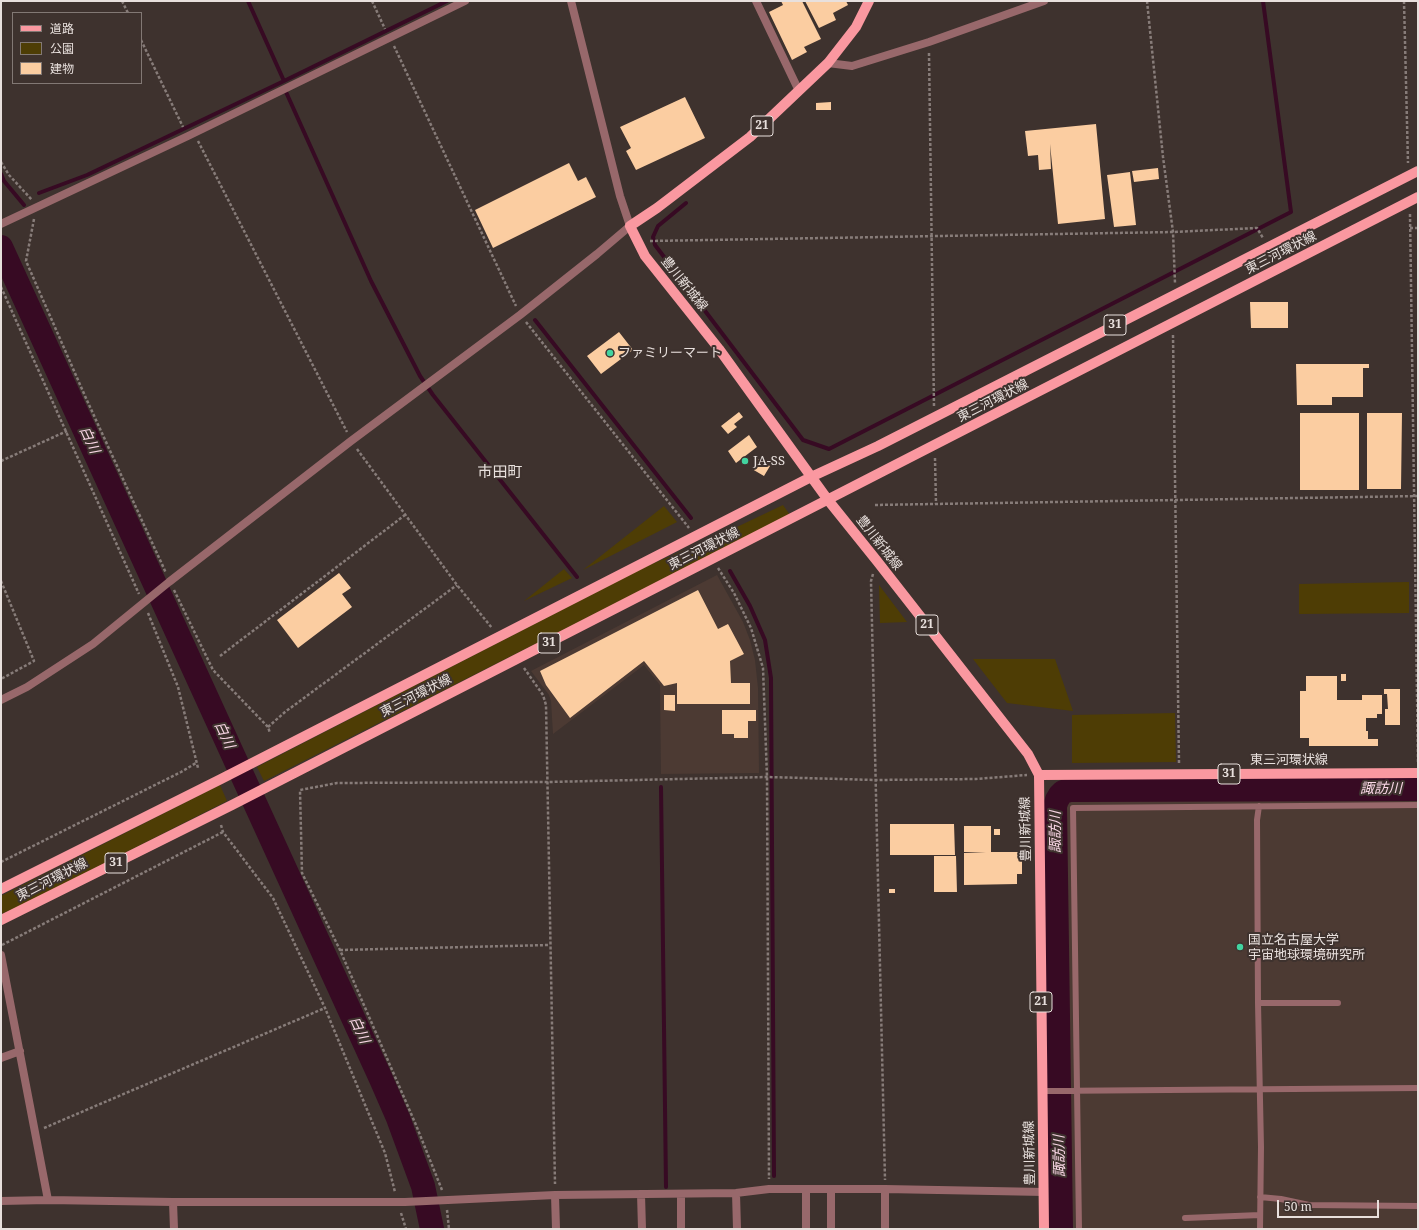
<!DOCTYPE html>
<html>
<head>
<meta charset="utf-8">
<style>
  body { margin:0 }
  #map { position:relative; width:1419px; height:1230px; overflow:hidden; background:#3e322e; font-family:"Noto Serif","Noto Sans JP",serif }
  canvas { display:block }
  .frame { position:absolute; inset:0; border:2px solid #e8e0dd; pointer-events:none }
  .legend { position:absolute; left:12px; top:12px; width:130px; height:72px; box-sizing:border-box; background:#3e322e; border:1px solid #827874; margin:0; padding:5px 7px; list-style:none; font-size:12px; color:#e8e0dd }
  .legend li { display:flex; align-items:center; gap:8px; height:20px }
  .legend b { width:20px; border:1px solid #827874 }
  .scale { position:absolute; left:1277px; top:1200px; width:102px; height:18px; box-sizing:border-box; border:2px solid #e8e0dd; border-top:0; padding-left:5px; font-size:12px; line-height:14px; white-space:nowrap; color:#e8e0dd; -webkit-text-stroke:3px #3e322e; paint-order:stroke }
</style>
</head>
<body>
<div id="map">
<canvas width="1419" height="1230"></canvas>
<div class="frame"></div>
<ul class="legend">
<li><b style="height:5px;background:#fa98a0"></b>道路</li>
<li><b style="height:11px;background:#4e3d05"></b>公園</li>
<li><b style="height:11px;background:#fbcda1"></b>建物</li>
</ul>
<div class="scale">50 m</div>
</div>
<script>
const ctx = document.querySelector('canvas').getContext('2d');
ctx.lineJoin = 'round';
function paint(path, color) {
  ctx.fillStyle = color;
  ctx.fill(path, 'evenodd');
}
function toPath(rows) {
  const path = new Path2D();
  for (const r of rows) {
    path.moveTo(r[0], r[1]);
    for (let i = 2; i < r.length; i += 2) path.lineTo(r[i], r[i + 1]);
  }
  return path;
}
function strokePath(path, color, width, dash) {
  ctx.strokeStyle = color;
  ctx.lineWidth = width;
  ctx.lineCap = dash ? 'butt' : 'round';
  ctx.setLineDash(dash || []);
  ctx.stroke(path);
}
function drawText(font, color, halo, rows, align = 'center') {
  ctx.font = font + ' "Noto Serif","Noto Sans JP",serif';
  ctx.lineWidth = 4;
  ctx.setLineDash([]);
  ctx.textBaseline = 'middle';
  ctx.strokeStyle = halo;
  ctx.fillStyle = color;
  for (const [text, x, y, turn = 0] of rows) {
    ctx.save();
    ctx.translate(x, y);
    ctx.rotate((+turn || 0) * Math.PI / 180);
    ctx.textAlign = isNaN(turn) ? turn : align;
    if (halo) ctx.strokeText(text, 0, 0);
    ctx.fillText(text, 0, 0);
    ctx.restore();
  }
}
paint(toPath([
  [717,575,743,622,750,640,755,660,758,688,759,773,661,774,660,685,644,665,553,734,551,701,549,695,531,671],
  [1418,789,1418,1229,1067,1229,1060,803,1063,798,1069,794,1073,793]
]), '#4c3a33');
paint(toPath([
  [783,505,790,515,264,781,257,767,645,567,718,536],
  [664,506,677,522,583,570],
  [564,569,572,578,524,601],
  [1409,582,1409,613,1299,614,1299,584],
  [879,585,907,622,880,623],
  [973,659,1055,659,1073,711,1007,703],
  [1175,713,1176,762,1072,763,1072,715],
  [220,785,227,801,20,906,1,914,1,896]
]), '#4e3d05');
strokePath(toPath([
  [248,1,284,81],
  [286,92,371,281,420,376,433,395,577,577],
  [1,174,4,181,24,205],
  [39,193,87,175,284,81,447,1],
  [686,203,658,226,653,237,655,245,803,440,829,449,1291,212,1263,1],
  [535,320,691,518],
  [730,571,750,606,765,640,771,678,774,1176],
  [661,787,666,1187]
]), '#370a23', 4);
strokePath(toPath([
  [1,247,381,1079,398,1118,423,1186,432,1229],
  [1061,1229,1055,806,1057,800,1060,795,1063,792,1070,790,1418,789]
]), '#370a23', 24);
paint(toPath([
  [781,1,802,1,821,39,804,47,807,52,792,60,769,12,783,5],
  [805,1,846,1,848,5,833,13,836,20,819,28],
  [685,97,705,138,636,170,626,151,631,148,620,127],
  [831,102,831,110,816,110,816,103],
  [1096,124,1105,219,1058,224,1050,144,1051,169,1039,170,1038,155,1028,156,1025,131],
  [569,163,578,181,586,177,596,197,493,248,475,210],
  [1158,168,1159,179,1134,182,1132,171],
  [1130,172,1136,225,1114,227,1107,175],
  [1250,302,1288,302,1288,328,1251,328],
  [619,332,633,350,601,374,587,356],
  [1296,364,1369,364,1369,368,1363,368,1363,397,1332,397,1332,405,1297,405],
  [739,412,743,417,734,424,737,427,728,434,721,426],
  [1300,413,1359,413,1359,490,1300,490],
  [1367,413,1402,413,1401,489,1367,489],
  [749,435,757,447,736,463,728,451],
  [758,459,770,466,764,476,752,469],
  [339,573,351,588,342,594,352,607,298,648,277,620],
  [698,590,718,629,728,624,744,654,730,661,731,683,750,683,750,704,677,704,677,683,664,686,644,661,570,718,546,685,540,671],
  [1341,674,1346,674,1346,681,1341,681],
  [1306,676,1337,676,1337,700,1362,700,1362,695,1382,695,1382,714,1377,714,1377,718,1366,718,1366,731,1368,731,1368,739,1378,739,1378,746,1309,746,1309,738,1300,738,1300,691,1306,691],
  [1384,689,1400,689,1400,725,1385,725,1385,709,1388,709,1387,694,1384,694],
  [664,695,675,695,675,711,664,710],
  [722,710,756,710,756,721,748,721,748,738,734,738,734,734,722,734],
  [890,824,954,824,955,855,890,855],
  [964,826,991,826,991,852,1022,852,1022,874,1017,874,1017,884,964,885,964,853,986,852,964,852],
  [994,829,1000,829,1000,835,994,835],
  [934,856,956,856,957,892,934,892],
  [889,889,895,889,895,893,889,893]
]), '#fbcda1');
strokePath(toPath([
  [122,1,128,13],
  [372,1,385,29],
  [1147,1,1163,157,1173,232,1175,283],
  [1404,1,1408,163],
  [141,40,183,127],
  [394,46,516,306],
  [929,53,934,406],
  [198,141,347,432],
  [1,162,9,175,32,200],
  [1410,214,1418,763],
  [34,219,26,261,85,396,166,573],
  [1410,228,1418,228],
  [650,241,1173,232,1257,228,1263,238],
  [1,287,139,594],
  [526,322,689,528],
  [1173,335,1179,763],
  [357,449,457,585,492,628],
  [935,458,936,504],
  [1,461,67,431],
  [875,505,1418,496],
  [718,568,734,593,751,628,763,668,767,777,769,1179],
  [873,574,871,581,885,1180],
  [1,581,34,661,1,679],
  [174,590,213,670,268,727,270,733],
  [148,613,178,687,198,768],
  [220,656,405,515],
  [524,668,543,695,546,705,555,1184],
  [268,727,285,712,457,585],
  [221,825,223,832,273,898,325,1008,385,1153,395,1192],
  [1,862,181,772,196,763],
  [2,945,223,832],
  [340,950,550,945],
  [44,1128,325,1008],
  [442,1190,416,1125,340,950,302,873,300,790,337,783,548,782,767,777,876,780,976,779,1027,775],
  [447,1210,449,1229],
  [401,1213,406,1229]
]), '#877c79', 2.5, [3, 2]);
strokePath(toPath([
  [1259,806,1257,820,1258,1003,1261,1147,1260,1229],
  [1258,1003,1338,1003],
  [1043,1091,1418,1088],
  [1260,1197,1281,1199,1309,1205,1418,1206],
  [1185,1218,1260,1215],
  [1079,1229,1073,808,1418,805]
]), '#98686b', 6);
strokePath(toPath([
  [571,1,620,196,630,226],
  [756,1,799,91],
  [828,63,852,66,929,42,1044,1],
  [1,224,188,136,465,1],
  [1,955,48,1200],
  [1,1058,20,1051],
  [885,1189,885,1229],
  [806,1190,806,1229],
  [831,1190,831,1229],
  [736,1193,737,1229],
  [641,1194,642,1229],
  [681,1194,681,1229],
  [555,1195,556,1229],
  [1,1201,48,1200,173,1202,405,1202,555,1195,736,1193,769,1189,885,1189,1044,1192],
  [173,1202,174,1229]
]), '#98686b', 8);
strokePath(toPath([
  [1,700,27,687,93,644,169,582,351,441,520,315,597,254,630,226]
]), '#98686b', 8);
strokePath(toPath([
  [869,1,856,27,828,63,750,137,657,208,630,226,645,256,719,349,828,500,877,561,1028,754,1039,775,1044,1229],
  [1039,775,1418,773],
  [1,889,221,779,811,477,878,446,1418,171],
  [1,920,232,805,1418,197]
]), '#fa98a0', 10);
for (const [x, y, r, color] of [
  [610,353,4,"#42d4a0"],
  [745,461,4,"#42d4a0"],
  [1240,947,4,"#42d4a0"]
]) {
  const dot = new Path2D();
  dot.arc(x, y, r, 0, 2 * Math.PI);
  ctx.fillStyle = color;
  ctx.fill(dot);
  strokePath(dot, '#3e322e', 1.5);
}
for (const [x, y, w] of [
  [762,126,22],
  [1115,325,22],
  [927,625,22],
  [549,643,22],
  [1229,774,22],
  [116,863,22],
  [1041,1002,22]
]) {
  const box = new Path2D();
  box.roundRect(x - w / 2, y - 10, w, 20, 3);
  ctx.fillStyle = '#3e322e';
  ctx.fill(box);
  strokePath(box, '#e8e0dd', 1);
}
drawText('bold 12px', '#e8e0dd', null, [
  ["21",762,126],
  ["31",1115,325],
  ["21",927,625],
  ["31",549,643],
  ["31",1229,774],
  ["31",116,863],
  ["21",1041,1002]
]);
drawText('13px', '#e8e0dd', '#3e322e', [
  ["東三河環状線",1281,253,-27],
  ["豊川新城線",684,284,51],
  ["東三河環状線",993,401,-27],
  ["豊川新城線",879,543,52],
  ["東三河環状線",704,549,-27],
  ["東三河環状線",416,696,-27],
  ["東三河環状線",1289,760],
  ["豊川新城線",1026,829,-91],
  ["東三河環状線",52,880,-27],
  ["豊川新城線",1030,1153,-91]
]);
drawText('13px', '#e8e0dd', '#3e322e', [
  ["ファミリーマート",618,353],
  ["JA-SS",753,461],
  ["国立名古屋大学",1248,940],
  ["宇宙地球環境研究所",1248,955]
], 'left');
drawText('italic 14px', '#fbd8e7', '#3e322e', [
  ["白川",89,440,65],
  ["白川",224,735,65],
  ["諏訪川",1381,789],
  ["諏訪川",1056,832,-90],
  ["白川",359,1030,65],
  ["諏訪川",1060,1156,-91]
]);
drawText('15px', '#e8e0dd', '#3e322e', [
  ["市田町",500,473]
]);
</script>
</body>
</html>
